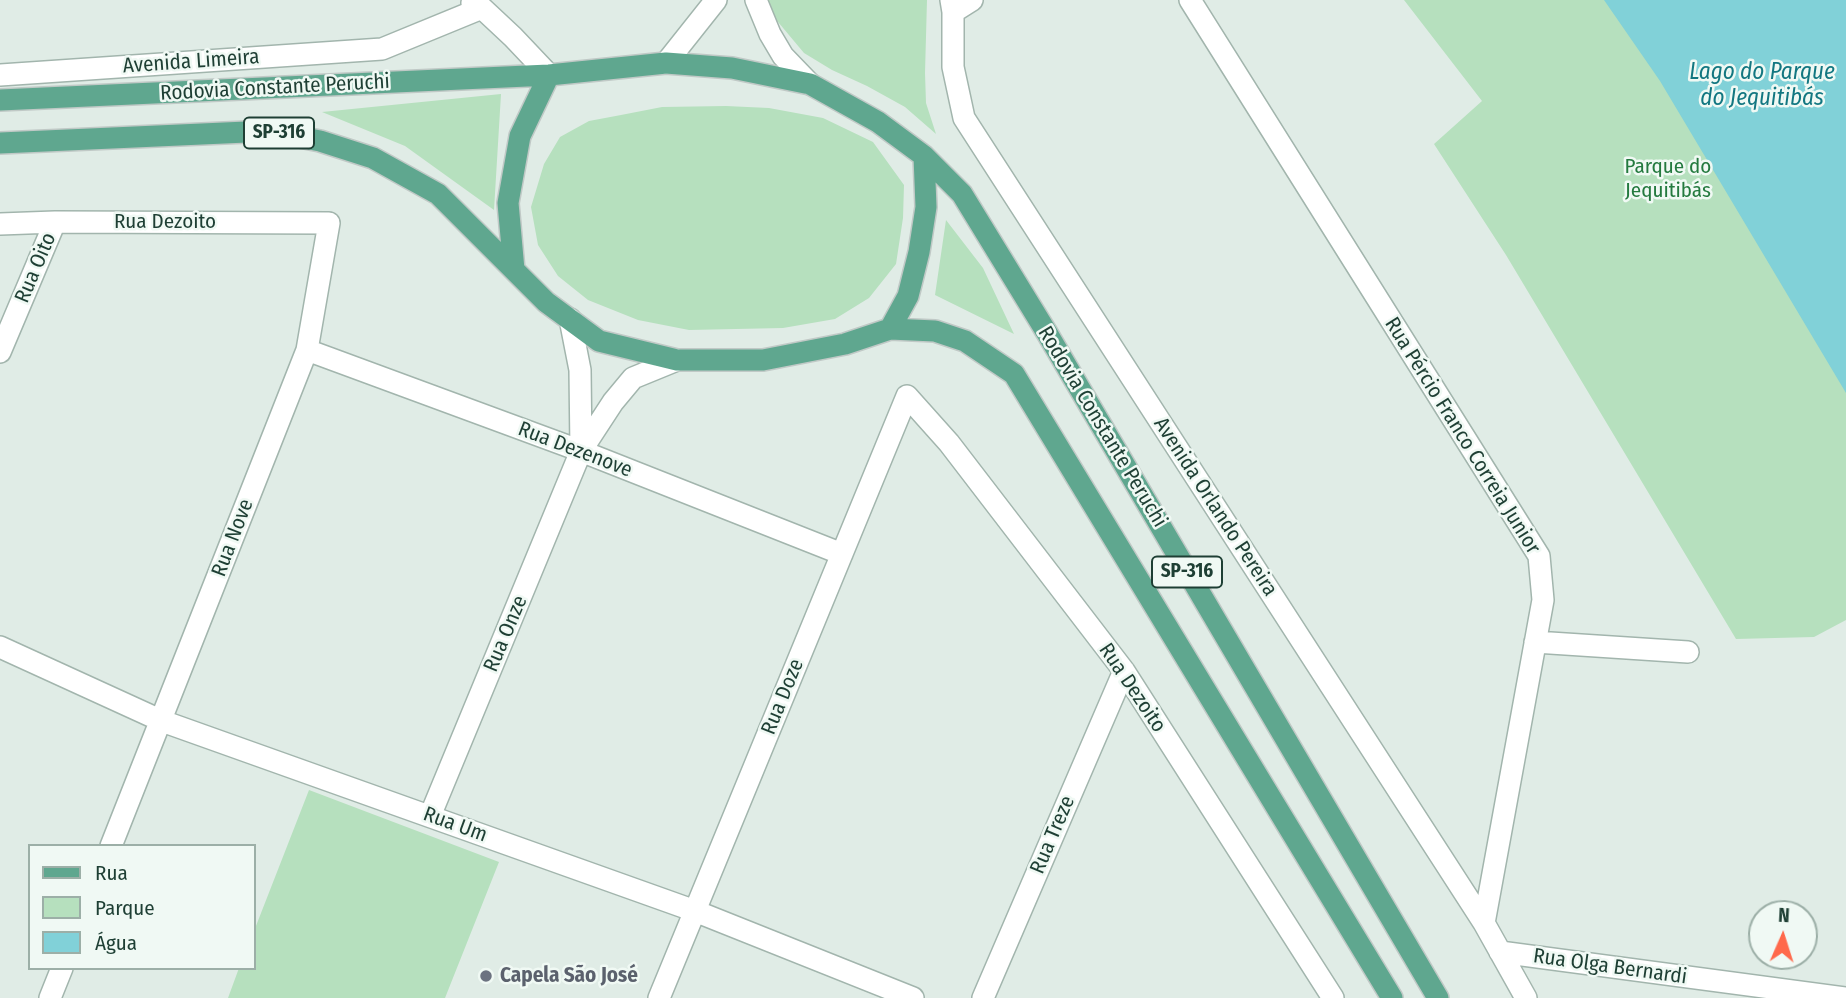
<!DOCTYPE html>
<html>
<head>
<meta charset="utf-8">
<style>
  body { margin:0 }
  #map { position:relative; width:1846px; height:998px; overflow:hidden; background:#e0ece6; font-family:"Fira Sans Condensed",sans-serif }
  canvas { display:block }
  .legend { position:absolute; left:28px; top:844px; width:228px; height:126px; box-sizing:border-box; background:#f0f9f4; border:2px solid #9cafa7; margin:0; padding:9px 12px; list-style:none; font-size:21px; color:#1e3f34 }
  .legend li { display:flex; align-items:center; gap:14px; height:35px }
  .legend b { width:35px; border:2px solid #9cafa7 }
  .north { position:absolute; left:1748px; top:900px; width:70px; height:70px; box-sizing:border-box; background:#f0f9f4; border:2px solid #9cafa7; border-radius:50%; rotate:3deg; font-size:19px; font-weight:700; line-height:28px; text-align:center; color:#1e3f34 }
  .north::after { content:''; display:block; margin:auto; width:24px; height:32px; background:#ff694b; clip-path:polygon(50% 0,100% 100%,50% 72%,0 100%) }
</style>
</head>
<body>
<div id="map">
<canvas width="1846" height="998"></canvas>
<ul class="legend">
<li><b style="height:9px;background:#5fa78f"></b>Rua</li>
<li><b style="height:19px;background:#b6e0be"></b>Parque</li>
<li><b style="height:19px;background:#81d1d8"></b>Água</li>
</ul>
<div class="north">N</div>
</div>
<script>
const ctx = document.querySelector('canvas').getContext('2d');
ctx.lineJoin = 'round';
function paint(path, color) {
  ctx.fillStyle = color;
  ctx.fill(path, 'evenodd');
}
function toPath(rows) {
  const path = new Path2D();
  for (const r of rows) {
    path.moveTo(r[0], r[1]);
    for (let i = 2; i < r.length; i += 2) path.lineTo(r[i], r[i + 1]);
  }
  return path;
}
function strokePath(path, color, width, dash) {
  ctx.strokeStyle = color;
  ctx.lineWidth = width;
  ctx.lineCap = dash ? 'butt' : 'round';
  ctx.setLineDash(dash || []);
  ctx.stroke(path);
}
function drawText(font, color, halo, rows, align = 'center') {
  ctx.font = font + ' "Fira Sans Condensed",sans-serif';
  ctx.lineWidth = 5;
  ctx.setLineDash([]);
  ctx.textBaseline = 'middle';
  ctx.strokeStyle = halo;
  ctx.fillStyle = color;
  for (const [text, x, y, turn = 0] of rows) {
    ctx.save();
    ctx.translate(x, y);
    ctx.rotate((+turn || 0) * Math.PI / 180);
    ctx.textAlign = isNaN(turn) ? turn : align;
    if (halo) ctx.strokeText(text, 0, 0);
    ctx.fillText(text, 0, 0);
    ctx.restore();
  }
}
paint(toPath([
  [767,0,927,0,925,73,926,103,936,134,905,107,867,86,832,70,804,53,768,10],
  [1404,0,1846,0,1846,620,1814,637,1736,639,1506,255,1434,144,1482,101],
  [501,94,494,210,405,146,322,112],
  [726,106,769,108,823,118,873,142,904,185,903,218,896,264,869,298,835,319,783,328,689,330,638,320,588,300,558,276,538,245,531,207,544,164,560,137,589,121,621,115,662,107],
  [946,220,983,268,1014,334,935,295],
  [309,790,499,862,445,998,228,998,239,968,254,968,254,931]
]), '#b6e0be');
paint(toPath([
  [1604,0,1846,0,1846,393,1660,81]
]), '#81d1d8');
const minor = toPath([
  [756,0,770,34,783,56,810,84],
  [951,0,953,12,953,67,964,118,1484,923,1526,998],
  [1190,0,1539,556,1543,600,1484,923],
  [472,3,482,8,513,37,549,75],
  [953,12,972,0],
  [666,63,716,0],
  [0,75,382,49,482,8],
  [0,224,55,222,329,223,307,350,111,846],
  [570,319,580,370,581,451],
  [307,350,581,451,842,554],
  [0,352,55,222],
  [1535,642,1688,652],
  [0,647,162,721,695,911,913,998],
  [430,816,581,451,613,402,633,378,677,360],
  [1500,952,1846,998],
  [50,998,62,968],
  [659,998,907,396,949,443,1124,671,1333,998],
  [983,998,1124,671]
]);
const primary = toPath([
  [0,100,549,75,666,63,732,68,810,84,878,122,924,156,962,194,1047,333,1438,998],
  [0,143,269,131,320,141,373,158,438,194,546,302,599,341,677,360,763,360,845,344,890,329,935,331,965,341,1014,374,1392,998],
  [514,270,508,203,520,136,549,75],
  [890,329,908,296,919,252,926,207,924,156]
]);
strokePath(minor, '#a2b5ad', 24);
strokePath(primary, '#c0c9c6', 24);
strokePath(minor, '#fff', 21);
strokePath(primary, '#5fa78f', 21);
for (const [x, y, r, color] of [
  [486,976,7,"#6b7280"]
]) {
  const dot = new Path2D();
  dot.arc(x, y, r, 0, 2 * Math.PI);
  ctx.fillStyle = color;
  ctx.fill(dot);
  strokePath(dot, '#f0f9f4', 2.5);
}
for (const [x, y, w] of [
  [279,133,70],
  [1187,572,70]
]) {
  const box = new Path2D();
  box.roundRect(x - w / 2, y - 15.5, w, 31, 5);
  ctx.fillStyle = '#f0f9f4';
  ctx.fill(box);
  strokePath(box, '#1e3f34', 2);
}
drawText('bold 19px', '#1e3f34', null, [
  ["SP-316",279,133],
  ["SP-316",1187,572]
]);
drawText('21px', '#1e3f34', '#f0f9f4', [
  ["Avenida Limeira",191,62,-4],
  ["Rodovia Constante Peruchi",275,88,-3],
  ["Rua Dezoito",165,222],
  ["Rua Oito",36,268,-67],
  ["Rodovia Constante Peruchi",1102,427,59],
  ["Rua Pércio Franco Correia Junior",1462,436,58],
  ["Rua Dezenove",575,450,21],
  ["Avenida Orlando Pereira",1215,507,57],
  ["Rua Nove",233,538,-69],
  ["Rua Onze",506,634,-67],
  ["Rua Dezoito",1132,688,56],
  ["Rua Doze",783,697,-68],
  ["Rua Um",455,825,20],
  ["Rua Treze",1053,835,-67],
  ["Rua Olga Bernardi",1610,967,8]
]);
drawText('21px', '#247a3f', '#f0f9f4', [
  ["Parque do",1668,167],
  ["Jequitibás",1668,191]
]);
drawText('bold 21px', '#5b616d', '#f0f9f4', [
  ["Capela São José",500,976]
], 'left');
drawText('italic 23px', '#127781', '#f0f9f4', [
  ["Lago do Parque",1762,73],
  ["do Jequitibás",1762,99]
]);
</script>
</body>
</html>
